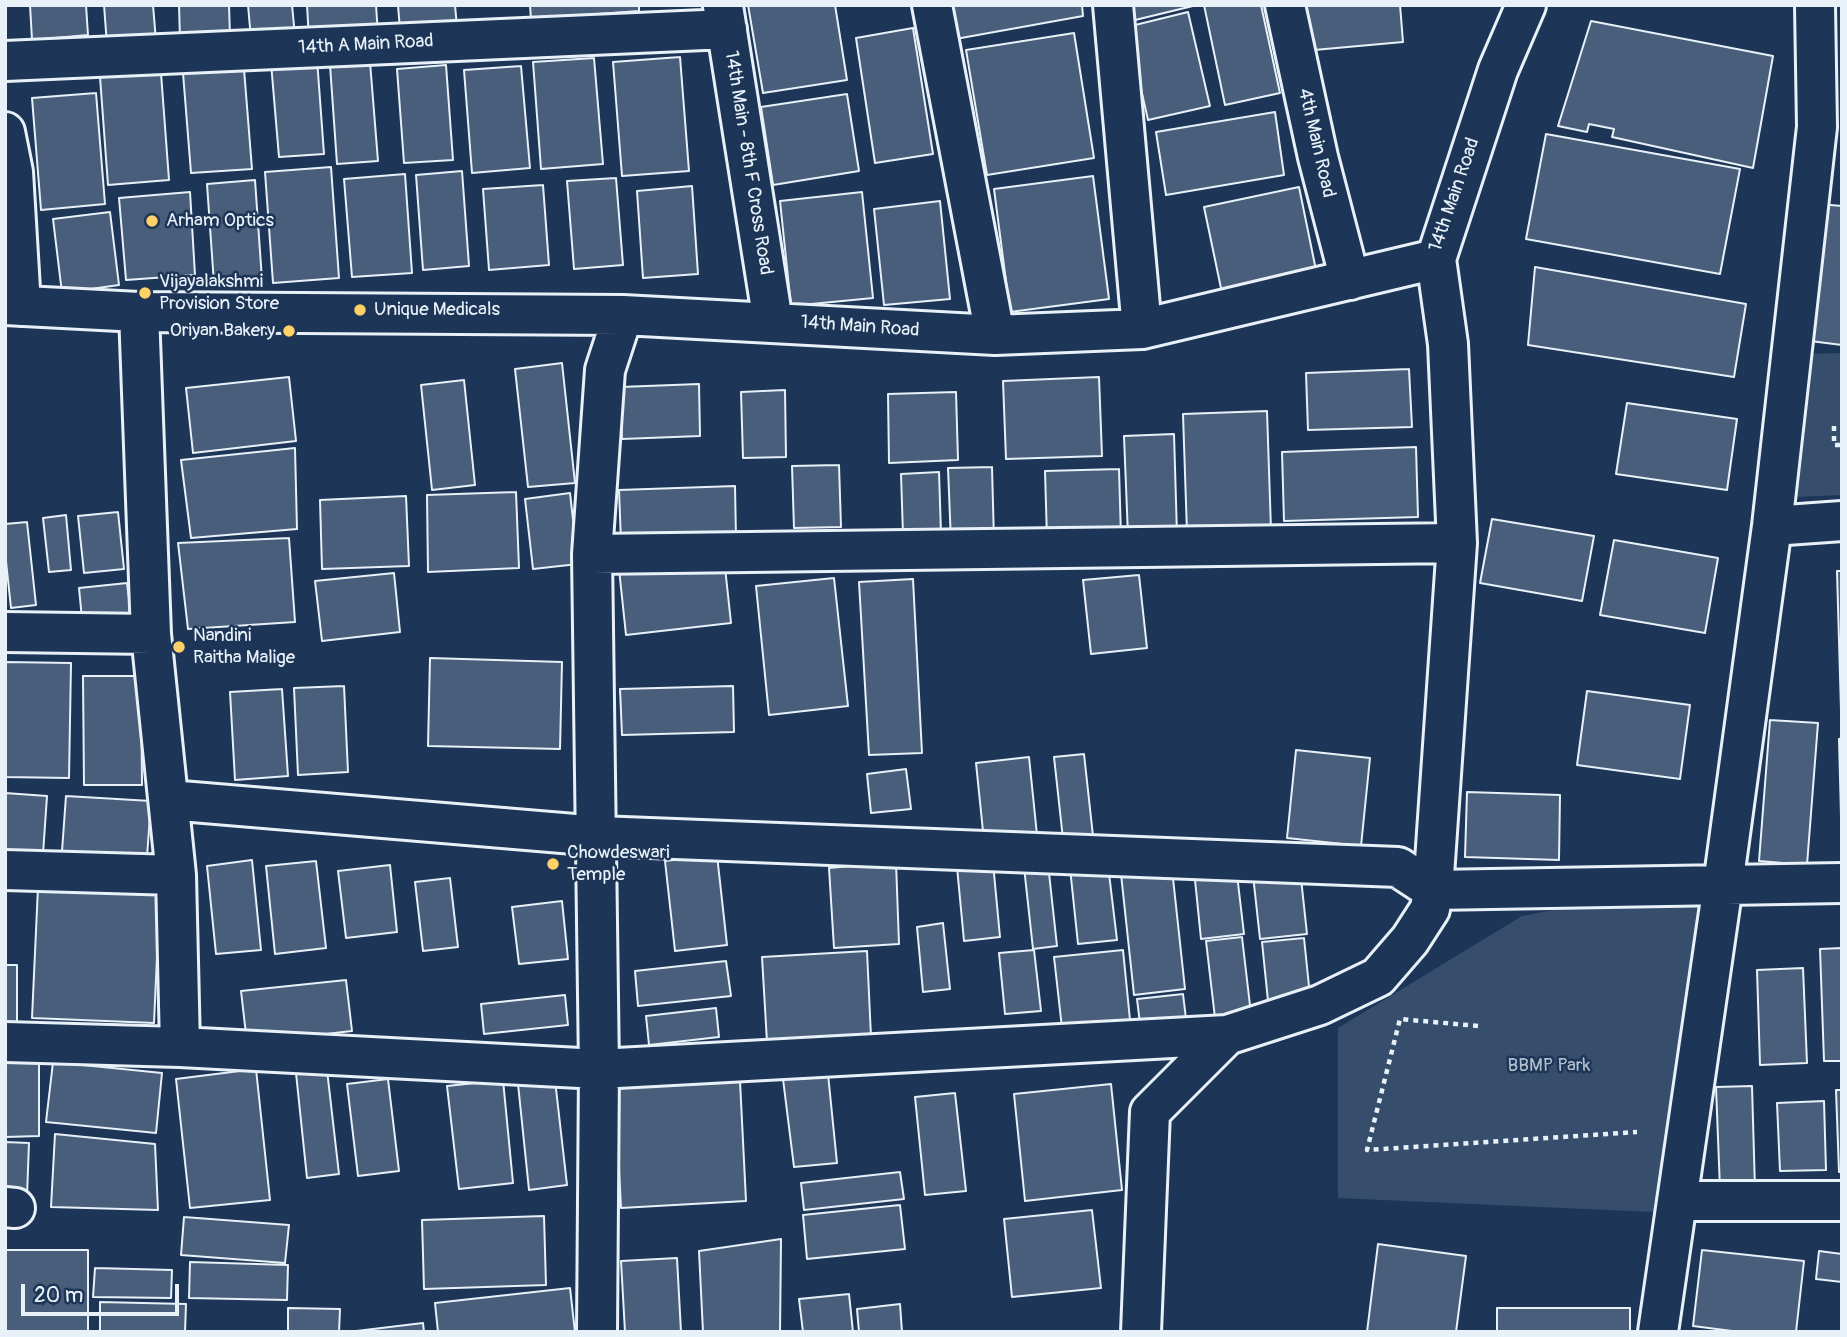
<!DOCTYPE html>
<html>
<head>
<meta charset="utf-8">
<style>
  body { margin:0 }
  #map { position:relative; width:1847px; height:1337px; overflow:hidden; background:#1d3557; font-family:Pangolin,sans-serif }
  canvas { display:block }
  .frame { position:absolute; inset:0; border:7px solid #e8f1f8; pointer-events:none }
  .scale { position:absolute; left:21px; top:1284px; width:158px; height:32px; box-sizing:border-box; border:4px solid #e8f1f8; border-top:0; padding-left:9px; font-size:21px; line-height:24px; white-space:nowrap; color:#e8f1f8; -webkit-text-stroke:5px #1d3557; paint-order:stroke }
</style>
</head>
<body>
<div id="map">
<canvas width="1847" height="1337"></canvas>
<div class="frame"></div>
<div class="scale">20 m</div>
</div>
<script>
const ctx = document.querySelector('canvas').getContext('2d');
ctx.lineJoin = 'round';
function paint(path, color) {
  ctx.fillStyle = color;
  ctx.fill(path, 'evenodd');
}
function toPath(rows) {
  const path = new Path2D();
  for (const r of rows) {
    path.moveTo(r[0], r[1]);
    for (let i = 2; i < r.length; i += 2) path.lineTo(r[i], r[i + 1]);
  }
  return path;
}
function strokePath(path, color, width, dash) {
  ctx.strokeStyle = color;
  ctx.lineWidth = width;
  ctx.lineCap = dash ? 'butt' : 'round';
  ctx.setLineDash(dash || []);
  ctx.stroke(path);
}
function drawText(font, color, halo, rows, align = 'center') {
  ctx.font = font + ' Pangolin,sans-serif';
  ctx.lineWidth = 5;
  ctx.setLineDash([]);
  ctx.textBaseline = 'middle';
  ctx.strokeStyle = halo;
  ctx.fillStyle = color;
  for (const [text, x, y, turn = 0] of rows) {
    ctx.save();
    ctx.translate(x, y);
    ctx.rotate((+turn || 0) * Math.PI / 180);
    ctx.textAlign = isNaN(turn) ? turn : align;
    if (halo) ctx.strokeText(text, 0, 0);
    ctx.fillText(text, 0, 0);
    ctx.restore();
  }
}
paint(toPath([
  [1842,353,1842,495,1796,497,1807,354],
  [1715,887,1675,1213,1338,1198,1338,1028,1522,916,1574,906]
]), '#374d6c');
const building = toPath([
  [30,5,86,5,88,35,32,40,30,5],
  [104,5,153,5,156,41,107,45,104,5],
  [179,5,229,5,230,36,180,39,179,5],
  [248,5,292,5,295,36,251,39,248,5],
  [307,5,376,5,378,34,309,39,307,5],
  [398,5,455,5,457,27,400,30,398,5],
  [530,5,639,5,639,11,531,19,530,5],
  [748,5,835,5,847,80,763,93,748,5],
  [944,5,1082,5,1083,16,950,40,944,5],
  [1127,5,1197,5,1131,21,1127,5],
  [1204,5,1261,5,1280,93,1225,105,1204,5],
  [1298,5,1400,5,1403,42,1303,51,1298,5],
  [1188,12,1210,106,1148,120,1127,27,1188,12],
  [1591,21,1773,56,1753,168,1612,137,1614,129,1589,124,1587,132,1558,126,1591,21],
  [913,28,933,154,875,163,856,38,913,28],
  [1074,33,1094,158,987,175,966,50,1074,33],
  [680,57,689,171,622,176,613,62,680,57],
  [594,58,603,164,541,169,533,62,594,58],
  [317,59,324,154,279,157,271,63,317,59],
  [370,62,378,161,337,164,330,65,370,62],
  [446,65,453,160,404,163,397,69,446,65],
  [521,66,530,168,472,173,464,70,521,66],
  [244,69,252,169,191,173,183,73,244,69],
  [161,73,169,180,108,185,100,77,161,73],
  [96,93,105,204,41,210,32,98,96,93],
  [847,94,859,171,773,185,761,107,847,94],
  [1275,112,1284,175,1166,195,1156,132,1275,112],
  [1546,134,1740,169,1720,274,1526,239,1546,134],
  [331,167,339,278,273,283,265,172,331,167],
  [462,171,469,266,423,270,416,175,462,171],
  [405,174,412,273,352,277,344,179,405,174],
  [1093,176,1109,299,1010,312,994,189,1093,176],
  [616,178,623,265,574,269,567,181,616,178],
  [255,180,262,280,214,284,207,184,255,180],
  [543,185,549,265,489,270,483,189,543,185],
  [692,186,698,274,643,278,637,191,692,186],
  [1299,187,1317,275,1222,293,1204,207,1299,187],
  [190,192,195,275,126,280,119,198,190,192],
  [862,192,873,298,791,306,780,201,862,192],
  [940,201,950,299,884,305,874,209,940,201],
  [1819,204,1842,206,1842,345,1802,340,1819,204],
  [110,212,119,285,62,293,53,219,110,212],
  [1535,267,1746,304,1734,377,1528,345,1535,267],
  [562,363,575,483,528,487,515,369,562,363],
  [1409,369,1412,427,1308,430,1306,373,1409,369],
  [289,377,296,441,193,453,186,388,289,377],
  [1099,377,1102,456,1006,459,1003,381,1099,377],
  [464,380,475,485,432,490,421,385,464,380],
  [699,384,700,436,622,439,620,387,699,384],
  [785,390,786,457,743,458,741,392,785,390],
  [956,392,958,460,889,463,888,394,956,392],
  [1627,403,1737,419,1727,490,1616,474,1627,403],
  [1267,411,1271,530,1187,533,1183,414,1267,411],
  [1174,434,1177,535,1128,536,1124,436,1174,434],
  [1416,447,1418,517,1284,521,1282,452,1416,447],
  [295,448,297,529,191,538,181,460,295,448],
  [839,465,841,527,794,528,792,466,839,465],
  [992,467,994,541,951,542,948,468,992,467],
  [1119,469,1121,537,1047,539,1045,471,1119,469],
  [939,472,941,534,903,535,901,474,939,472],
  [735,486,736,539,621,542,619,490,735,486],
  [516,492,519,568,428,572,427,495,516,492],
  [570,493,578,564,533,569,525,499,570,493],
  [406,496,409,566,322,569,320,500,406,496],
  [118,512,124,569,84,573,78,516,118,512],
  [66,515,71,570,49,572,43,518,66,515],
  [1492,519,1594,536,1582,601,1480,583,1492,519],
  [27,522,36,605,11,608,5,552,5,524,27,522],
  [289,538,295,622,188,629,178,543,289,538],
  [1614,540,1718,558,1705,633,1600,615,1614,540],
  [724,558,731,623,626,635,619,569,724,558],
  [1837,571,1842,571,1841,710,1837,571],
  [394,573,400,632,322,641,315,581,394,573],
  [1139,575,1147,648,1091,654,1083,580,1139,575],
  [834,578,848,706,769,715,756,586,834,578],
  [913,579,922,753,869,755,859,582,913,579],
  [127,583,131,614,82,619,79,588,127,583],
  [430,658,562,662,560,749,428,746,430,658],
  [5,662,71,663,69,778,5,777,5,662],
  [83,676,141,676,142,785,84,785,83,676],
  [344,686,348,772,298,775,294,688,344,686],
  [733,686,734,732,622,735,620,689,733,686],
  [282,689,288,776,235,780,230,692,282,689],
  [1587,691,1690,705,1680,779,1577,765,1587,691],
  [1770,720,1818,723,1807,865,1759,861,1770,720],
  [1842,738,1842,816,1841,816,1839,739,1842,738],
  [1296,750,1370,758,1361,846,1287,838,1296,750],
  [1084,754,1093,836,1063,839,1054,757,1084,754],
  [1029,757,1037,835,984,841,976,763,1029,757],
  [906,769,911,809,871,813,867,774,906,769],
  [1467,792,1560,795,1559,860,1465,857,1467,792],
  [5,793,47,796,43,854,5,851,5,793],
  [66,796,151,801,147,857,62,851,66,796],
  [717,855,727,945,675,951,665,861,717,855],
  [252,860,261,950,216,954,207,866,252,860],
  [316,861,326,948,275,954,266,866,316,861],
  [896,862,899,944,834,948,829,868,896,862],
  [993,863,1000,937,964,941,957,867,993,863],
  [1048,864,1057,946,1033,949,1024,867,1048,864],
  [390,865,397,932,346,938,338,871,390,865],
  [1108,865,1117,940,1078,944,1070,868,1108,865],
  [1236,866,1244,934,1201,939,1194,870,1236,866],
  [1172,869,1185,989,1134,995,1121,874,1172,869],
  [1300,869,1307,934,1260,939,1253,875,1300,869],
  [450,878,458,947,423,951,415,882,450,878],
  [38,887,160,891,154,1023,32,1018,38,887],
  [562,901,568,959,519,964,512,907,562,901],
  [943,923,950,989,923,992,917,927,943,923],
  [1242,937,1251,1014,1215,1018,1206,941,1242,937],
  [1304,938,1310,996,1268,1001,1262,942,1304,938],
  [1842,948,1842,1061,1824,1061,1820,949,1842,948],
  [1034,950,1041,1011,1005,1014,999,953,1034,950],
  [1123,950,1130,1020,1062,1028,1054,957,1123,950],
  [867,951,871,1037,767,1042,762,957,867,951],
  [726,961,731,996,638,1006,635,971,726,961],
  [5,965,17,965,17,1024,5,1024,5,965],
  [1803,968,1807,1063,1760,1065,1757,970,1803,968],
  [346,980,352,1031,247,1043,241,991,346,980],
  [1183,994,1187,1027,1141,1032,1137,999,1183,994],
  [565,995,568,1025,484,1034,481,1004,565,995],
  [716,1008,719,1037,649,1045,646,1016,716,1008],
  [39,1046,39,1136,5,1137,5,1047,39,1046],
  [53,1062,162,1073,156,1133,46,1122,53,1062],
  [256,1069,270,1200,190,1208,176,1079,256,1069],
  [327,1070,339,1174,307,1178,296,1073,327,1070],
  [828,1074,837,1163,794,1167,783,1079,828,1074],
  [388,1079,399,1171,358,1176,347,1084,388,1079],
  [503,1080,513,1183,459,1189,447,1086,503,1080],
  [555,1080,567,1185,529,1190,518,1084,555,1080],
  [740,1081,746,1201,621,1208,615,1088,740,1081],
  [1111,1084,1122,1190,1025,1201,1014,1094,1111,1084],
  [1752,1086,1755,1189,1720,1189,1716,1087,1752,1086],
  [1836,1090,1842,1090,1842,1172,1839,1172,1836,1090],
  [955,1093,966,1191,925,1195,915,1097,955,1093],
  [1824,1101,1826,1170,1780,1171,1777,1103,1824,1101],
  [55,1134,155,1144,158,1210,51,1207,55,1134],
  [5,1142,29,1143,27,1196,5,1195,5,1142],
  [900,1172,904,1199,804,1210,801,1183,900,1172],
  [900,1205,905,1249,807,1259,803,1215,900,1205],
  [1092,1210,1101,1288,1012,1297,1004,1219,1092,1210],
  [544,1216,546,1285,424,1289,422,1220,544,1216],
  [184,1217,289,1225,285,1263,181,1255,184,1217],
  [781,1239,780,1332,703,1332,699,1251,781,1239],
  [1378,1244,1466,1256,1456,1332,1367,1332,1378,1244],
  [5,1250,88,1250,88,1332,5,1332,5,1250],
  [1702,1250,1804,1261,1796,1332,1740,1332,1693,1326,1702,1250],
  [1819,1251,1842,1254,1842,1282,1816,1279,1819,1251],
  [677,1258,681,1332,625,1332,621,1261,677,1258],
  [190,1262,288,1265,287,1300,189,1298,190,1262],
  [95,1268,172,1270,171,1298,93,1297,95,1268],
  [570,1288,575,1332,438,1332,435,1303,570,1288],
  [849,1294,853,1332,803,1332,799,1299,849,1294],
  [100,1302,186,1304,185,1332,100,1332,100,1302],
  [900,1304,902,1332,859,1332,857,1309,900,1304],
  [288,1308,340,1309,339,1332,288,1332,288,1308],
  [1497,1308,1630,1308,1630,1332,1497,1332,1497,1308],
  [423,1323,424,1332,348,1332,423,1323]
]);
paint(building, '#495e7a');
strokePath(building, '#e8f1f8', 2);
const minor = toPath([
  [932,5,995,335],
  [1113,5,1142,329],
  [1285,5,1318,157,1350,280],
  [723,6,773,322],
  [5,61,727,29],
  [5,132,13,172,21,306],
  [1436,259,1448,344,1457,543,1433,890,1842,883],
  [5,305,139,312,623,315,995,335,1142,329,1436,259,1498,70,1526,5],
  [139,312,151,634,176,875,180,1047],
  [1772,526,1842,521],
  [592,554,1457,543],
  [5,632,151,634],
  [5,870,176,875],
  [5,1042,180,1047,599,1069,1227,1035,1320,1005,1378,977,1410,940,1430,909,1433,890,1398,867,598,836,169,800],
  [1677,1201,1842,1201],
  [5,1207,15,1208],
  [597,1332,599,1069,592,554,605,370,623,315],
  [1141,1332,1150,1112,1227,1035],
  [1658,1332,1723,885,1772,526,1817,127,1815,5]
]);
strokePath(minor, '#e8f1f8', 44);
strokePath(toPath([
  [1834,426,1834,445,1842,445],
  [1478,1026,1400,1019,1367,1150,1637,1132]
]), '#e8f1f8', 4.5, [5, 5]);
strokePath(minor, '#1d3557', 38);
for (const [x, y, r, color] of [
  [152,221,7,"#ffd166"],
  [145,293,7,"#ffd166"],
  [360,310,7,"#ffd166"],
  [289,331,7,"#ffd166"],
  [179,647,7,"#ffd166"],
  [553,864,7,"#ffd166"]
]) {
  const dot = new Path2D();
  dot.arc(x, y, r, 0, 2 * Math.PI);
  ctx.fillStyle = color;
  ctx.fill(dot);
  strokePath(dot, '#1d3557', 2.5);
}
drawText('19px', '#e8f1f8', '#1d3557', [
  ["14th A Main Road",366,45,-3],
  ["4th Main Road",1316,143,77],
  ["14th Main - 8th F Cross Road",748,163,81],
  ["14th Main Road",1455,195,-71],
  ["14th Main Road",860,327,4]
]);
drawText('19px', '#e8f1f8', '#1d3557', [
  ["Arham Optics",166,221],
  ["Vijayalakshmi",159,282],
  ["Provision Store",159,304],
  ["Unique Medicals",374,310],
  ["Oriyan Bakery",275,331,"right"],
  ["Nandini",193,636],
  ["Raitha Malige",193,658],
  ["Chowdeswari",567,853],
  ["Temple",567,875]
], 'left');
drawText('19px', '#b3c0ce', '#1d3557', [
  ["BBMP Park",1549,1066]
]);
</script>
</body>
</html>
